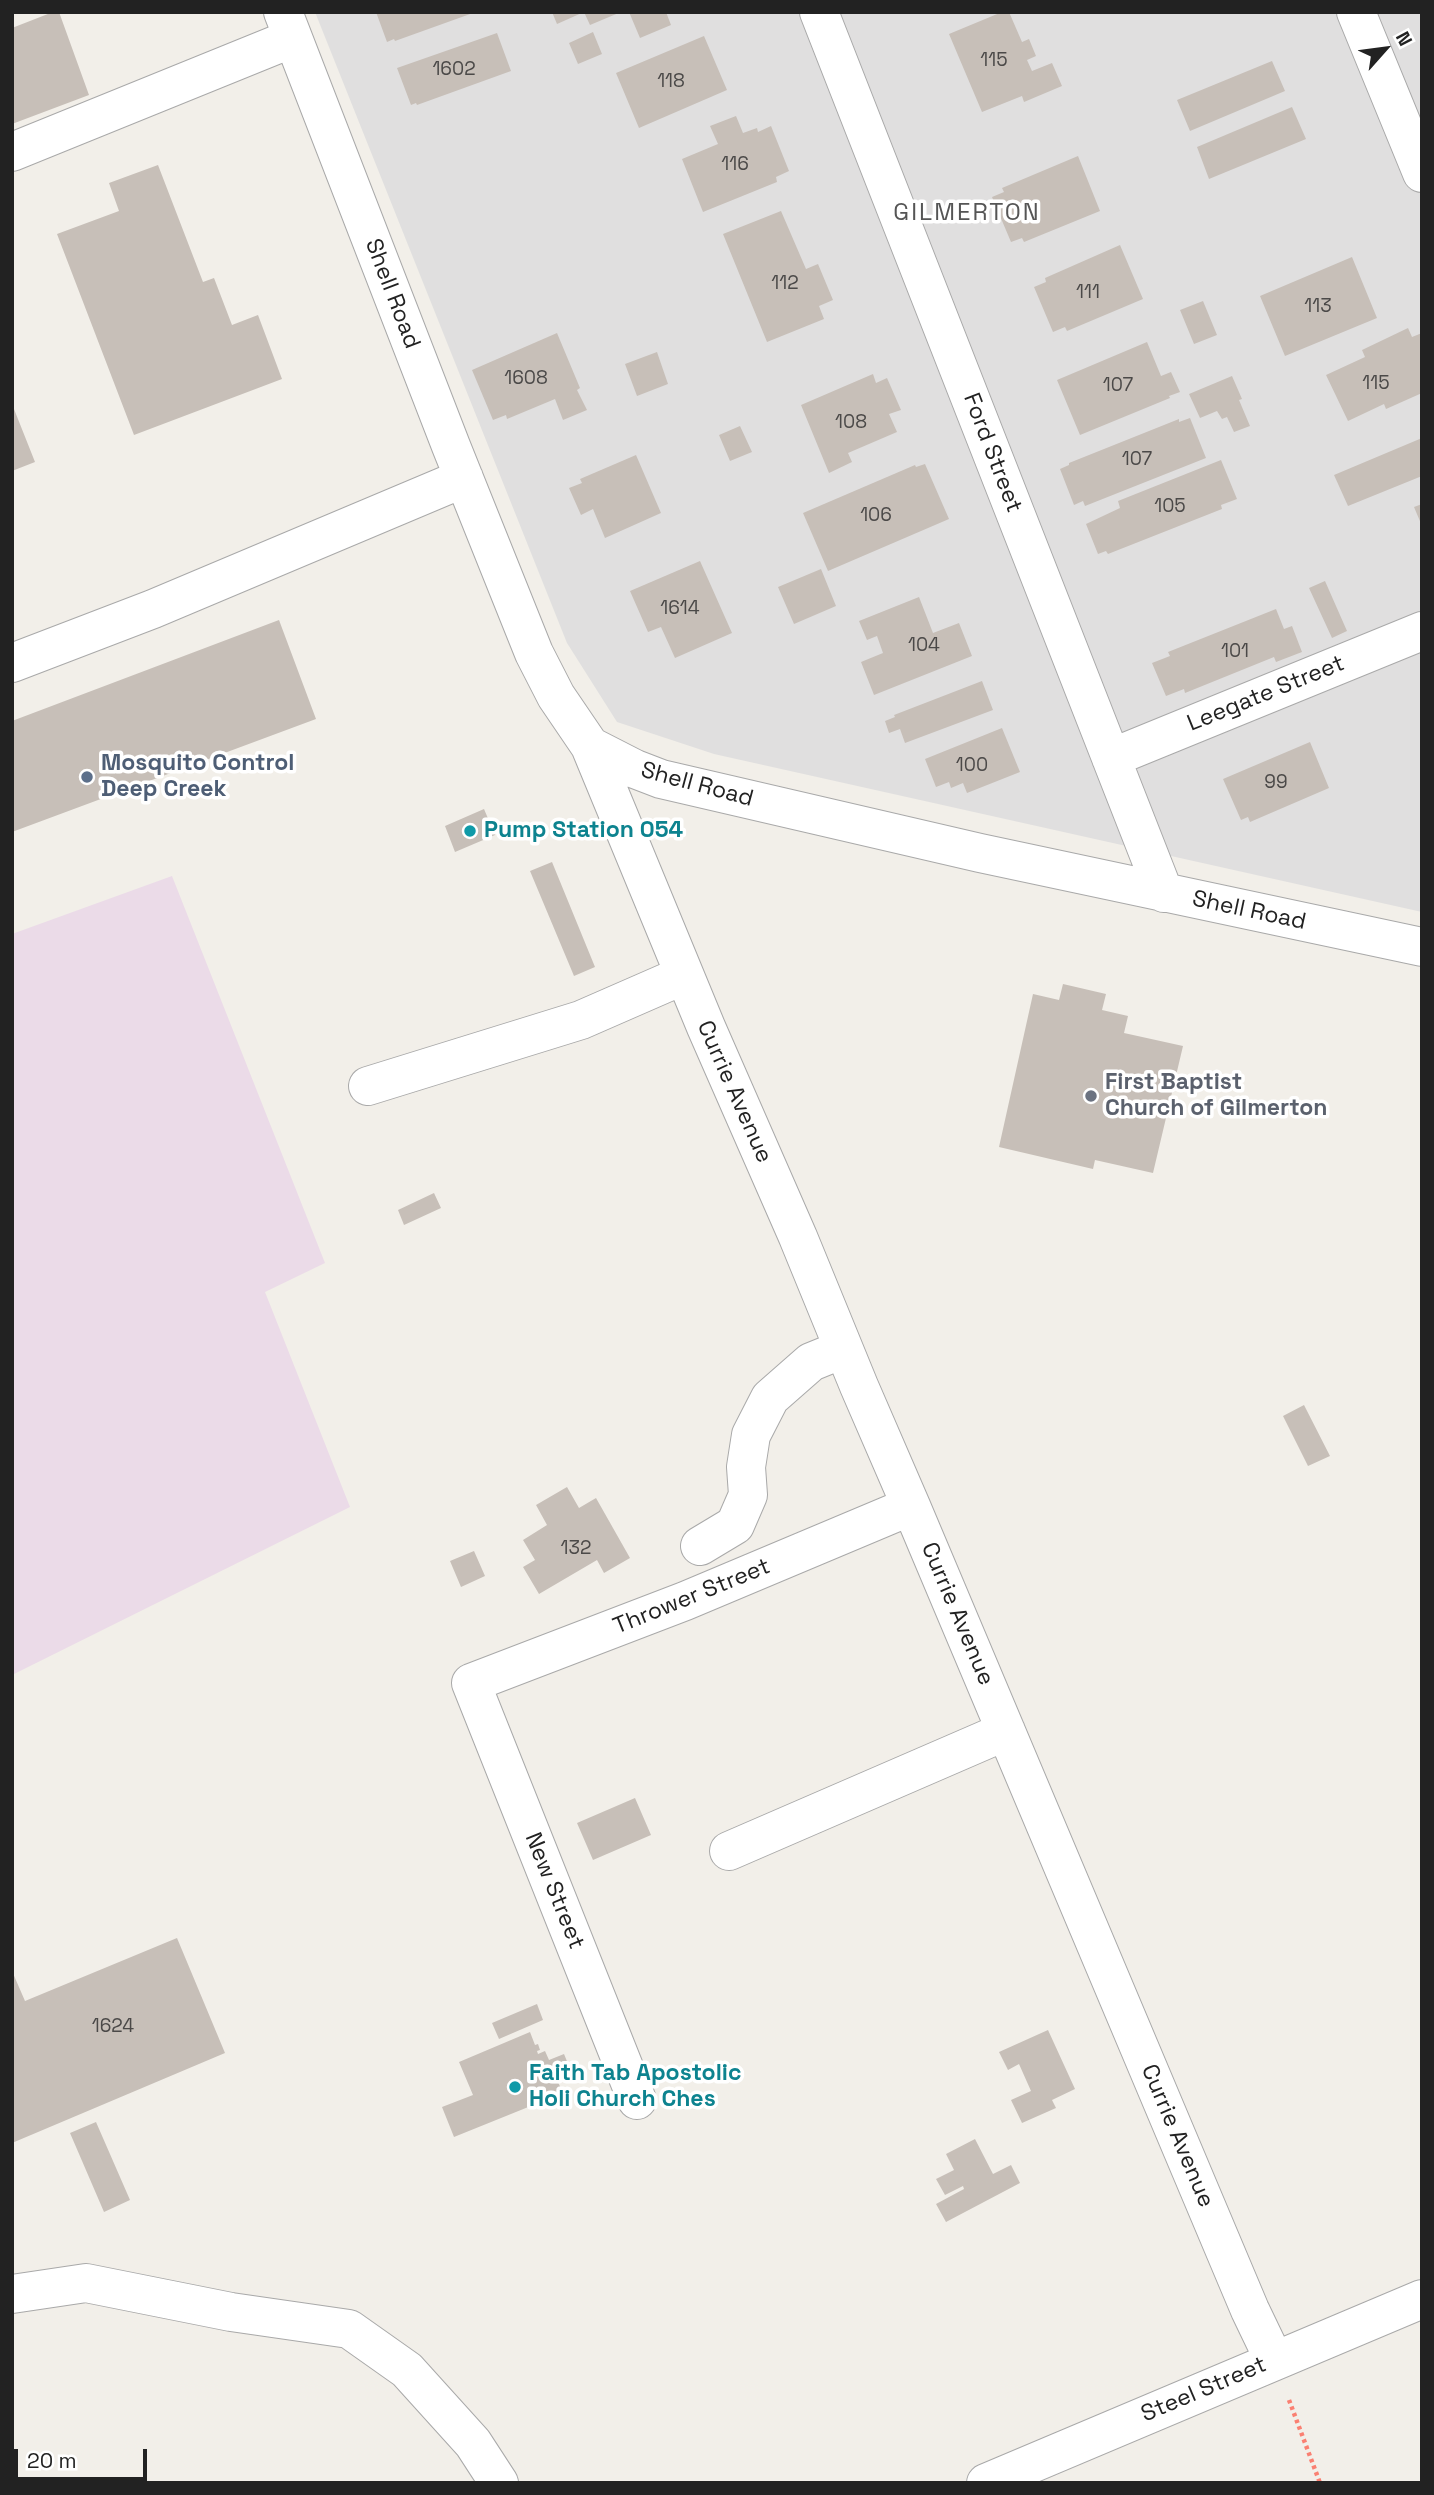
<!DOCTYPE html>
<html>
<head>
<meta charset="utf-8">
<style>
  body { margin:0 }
  #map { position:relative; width:1434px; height:2495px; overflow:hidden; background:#f2efe9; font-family:"Space Grotesk",sans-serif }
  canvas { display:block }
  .frame { position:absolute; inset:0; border:14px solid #222; pointer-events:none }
  .north { position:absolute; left:1350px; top:14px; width:70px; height:70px; -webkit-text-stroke:5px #fff; paint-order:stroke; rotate:62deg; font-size:19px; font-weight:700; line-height:28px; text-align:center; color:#222 }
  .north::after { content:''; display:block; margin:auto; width:24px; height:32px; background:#222; clip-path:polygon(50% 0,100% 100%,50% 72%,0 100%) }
  .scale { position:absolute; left:14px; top:2449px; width:133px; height:32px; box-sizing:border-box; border:4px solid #222; border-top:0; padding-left:9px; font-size:21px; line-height:24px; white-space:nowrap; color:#222; -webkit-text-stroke:5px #fff; paint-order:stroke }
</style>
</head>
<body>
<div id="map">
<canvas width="1434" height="2495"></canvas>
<div class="frame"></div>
<div class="north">N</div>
<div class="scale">20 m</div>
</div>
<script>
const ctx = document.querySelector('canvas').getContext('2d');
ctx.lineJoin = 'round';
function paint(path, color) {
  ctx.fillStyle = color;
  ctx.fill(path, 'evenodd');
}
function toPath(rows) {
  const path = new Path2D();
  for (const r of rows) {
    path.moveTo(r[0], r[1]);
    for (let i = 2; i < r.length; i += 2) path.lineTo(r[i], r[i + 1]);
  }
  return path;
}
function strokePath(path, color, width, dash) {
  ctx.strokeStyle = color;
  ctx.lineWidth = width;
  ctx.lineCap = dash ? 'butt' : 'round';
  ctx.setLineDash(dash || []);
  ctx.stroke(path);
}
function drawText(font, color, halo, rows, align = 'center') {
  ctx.font = font + ' "Space Grotesk",sans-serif';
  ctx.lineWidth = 7;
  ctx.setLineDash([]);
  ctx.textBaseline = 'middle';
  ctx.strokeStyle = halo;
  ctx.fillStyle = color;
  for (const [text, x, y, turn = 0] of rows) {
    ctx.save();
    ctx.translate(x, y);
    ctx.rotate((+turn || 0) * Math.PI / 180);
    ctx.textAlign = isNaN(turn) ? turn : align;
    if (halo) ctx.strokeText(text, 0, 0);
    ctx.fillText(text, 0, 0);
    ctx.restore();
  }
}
paint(toPath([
  [315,12,1422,12,1422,912,714,754,617,722,567,643]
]), '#e0dfdf');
paint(toPath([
  [172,876,325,1263,265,1292,350,1507,12,1675,12,934]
]), '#ebdbe8');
paint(toPath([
  [53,12,59,12,89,95,12,124,12,28],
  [376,12,473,12,473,13,395,41,394,39,387,42],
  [552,12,621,12,590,25,584,12,557,24],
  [629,12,666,12,671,25,640,38],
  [1002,12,1009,12,1022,42,1029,39,1036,56,1027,60,1032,71,1052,63,1062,86,1024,102,1022,96,982,112,949,34],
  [593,32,602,54,578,64,569,43],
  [497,33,511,71,417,105,416,103,411,105,397,68],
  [704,36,727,90,639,128,616,73],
  [1272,61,1285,91,1190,131,1177,100],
  [1292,107,1306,139,1209,179,1197,147],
  [736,116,743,133,757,128,758,132,771,126,789,171,776,177,777,182,703,212,682,159,718,144,710,126],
  [1078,156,1100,211,1024,242,1022,238,1011,242,992,197,1004,192,1002,188],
  [158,165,203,282,214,278,232,325,258,315,282,379,134,435,57,234,119,211,109,183],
  [781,211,806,269,818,264,833,300,819,306,824,319,767,342,723,234],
  [1120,245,1143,299,1067,331,1065,327,1053,332,1034,287,1046,282,1045,278],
  [1352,257,1377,318,1285,356,1260,296],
  [1203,301,1217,335,1194,344,1180,310],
  [1408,328,1412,337,1422,333,1422,393,1386,409,1384,404,1348,421,1326,375,1365,357,1362,350],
  [557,333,580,388,577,390,587,410,563,420,555,399,507,419,506,415,493,420,472,370],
  [1147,342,1161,376,1171,372,1180,392,1169,396,1170,398,1080,435,1057,380],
  [657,352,668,384,637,396,625,364],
  [873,374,876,383,887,378,901,410,889,414,897,432,848,453,852,462,829,473,801,405],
  [1232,376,1242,399,1239,400,1250,426,1234,432,1227,417,1222,419,1217,411,1200,418,1189,394],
  [12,404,35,462,12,471],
  [1190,418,1206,458,1085,506,1083,501,1074,505,1060,469,1069,465,1069,463,1179,419,1179,422],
  [740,426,752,452,730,461,719,435],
  [1422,438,1422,476,1348,506,1334,475],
  [636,455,661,513,605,538,593,509,581,515,569,488,582,483,580,479],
  [1221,460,1237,499,1221,505,1222,509,1108,554,1106,551,1098,554,1086,524,1120,508,1118,501],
  [925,464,949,519,828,571,803,513,915,465,916,467],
  [1422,504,1422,526,1414,507],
  [700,561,732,633,675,658,661,627,648,632,630,591],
  [821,569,836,606,794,624,778,587],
  [1325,581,1347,631,1332,638,1309,588],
  [919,597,933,633,959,623,972,656,874,695,861,662,883,653,877,636,867,640,859,621],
  [1276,609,1284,629,1292,626,1302,652,1276,662,1274,657,1185,693,1184,689,1166,696,1152,663,1170,656,1168,652],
  [279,620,316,719,12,832,12,721],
  [982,681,993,710,905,743,900,729,889,733,885,721,895,717,894,715],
  [1002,728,1020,772,967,793,963,783,951,788,949,782,936,787,925,759],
  [1310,742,1329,788,1250,822,1248,817,1241,820,1223,779],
  [484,809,495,835,455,852,445,826],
  [552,862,595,967,574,976,530,871],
  [1063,984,1106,994,1102,1010,1128,1016,1124,1033,1183,1046,1153,1173,1095,1160,1093,1169,999,1147,1033,994,1059,1000],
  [434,1193,441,1208,404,1225,398,1210],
  [1304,1405,1330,1456,1308,1466,1283,1416],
  [567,1487,579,1508,596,1498,630,1558,604,1573,597,1560,539,1594,523,1567,535,1560,523,1540,547,1525,536,1505],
  [474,1551,485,1576,461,1587,450,1561],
  [635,1798,651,1835,593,1860,577,1823],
  [177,1938,225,2053,12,2143,12,1971,25,2001],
  [537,2004,543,2020,499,2039,492,2023],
  [1048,2030,1075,2089,1052,2100,1056,2108,1022,2123,1011,2100,1031,2091,1019,2064,1008,2070,999,2052],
  [530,2032,535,2045,538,2044,540,2050,537,2051,538,2054,545,2051,549,2060,564,2054,573,2076,558,2082,563,2093,454,2137,442,2107,473,2095,459,2062],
  [96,2122,130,2200,104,2212,70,2133],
  [975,2139,993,2174,1011,2165,1020,2183,946,2222,936,2204,964,2189,963,2186,945,2195,936,2179,954,2170,946,2154]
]), '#c7bfb8');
const minor = toPath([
  [283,12,451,446,534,653,556,696,590,746,635,769,661,779,980,853,1422,947],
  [819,12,1164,893],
  [1356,12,1422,173],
  [12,152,293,38],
  [12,663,153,609,464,478],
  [590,746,706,1027,798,1237,859,1386,911,1506,1250,2310,1274,2360],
  [1111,758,1422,631],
  [368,1086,581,1020,684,975],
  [700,1546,735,1525,748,1495,746,1467,751,1435,770,1398,811,1362,843,1349],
  [729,1851,1006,1731],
  [637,2100,471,1683,685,1601,911,1506],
  [12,2294,86,2283,231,2312,349,2329,407,2370,473,2443,499,2483],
  [986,2483,1422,2299]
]);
strokePath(minor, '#a9a9a9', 40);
strokePath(toPath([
  [1289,2400,1320,2483]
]), '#fa8072', 4.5, [3.5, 3.5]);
strokePath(minor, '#fff', 38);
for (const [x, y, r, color] of [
  [87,777,7,"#5c6f8a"],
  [470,831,7,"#0f9aa8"],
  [1091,1096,7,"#6b7280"],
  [515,2087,7,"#0f9aa8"]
]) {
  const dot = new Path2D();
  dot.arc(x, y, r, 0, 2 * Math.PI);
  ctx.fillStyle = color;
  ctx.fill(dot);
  strokePath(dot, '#fff', 2.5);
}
drawText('19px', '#4b4948', null, [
  ["115",994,61],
  ["1602",454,70],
  ["118",671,82],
  ["116",735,165],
  ["112",785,284],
  ["111",1088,293],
  ["113",1318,307],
  ["1608",526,379],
  ["115",1376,384],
  ["107",1118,386],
  ["108",851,423],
  ["107",1137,460],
  ["105",1170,507],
  ["106",876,516],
  ["1614",680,609],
  ["104",924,646],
  ["101",1235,652],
  ["100",972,766],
  ["99",1276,783],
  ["132",576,1549],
  ["1624",113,2027]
]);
drawText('23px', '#222', '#fff', [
  ["Shell Road",392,294,69],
  ["Ford Street",992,453,69],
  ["Leegate Street",1266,694,-22],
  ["Shell Road",697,785,15],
  ["Shell Road",1249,911,12],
  ["Currie Avenue",734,1092,66],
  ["Thrower Street",692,1597,-22],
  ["Currie Avenue",957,1614,67],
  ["New Street",554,1891,68],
  ["Currie Avenue",1177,2136,67],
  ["Steel Street",1204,2390,-23]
]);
drawText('bold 23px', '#4e5e75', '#fff', [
  ["Mosquito Control",101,764],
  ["Deep Creek",101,790]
], 'left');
drawText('bold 23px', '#0d838f', '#fff', [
  ["Pump Station 054",484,831],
  ["Faith Tab Apostolic",529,2074],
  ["Holi Church Ches",529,2100]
], 'left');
drawText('bold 23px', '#5b616d', '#fff', [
  ["First Baptist",1105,1083],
  ["Church of Gilmerton",1105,1109]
], 'left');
ctx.letterSpacing = '2px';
drawText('24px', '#555', '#fff', [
  ["GILMERTON",967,213]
]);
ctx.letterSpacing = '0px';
</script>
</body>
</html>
